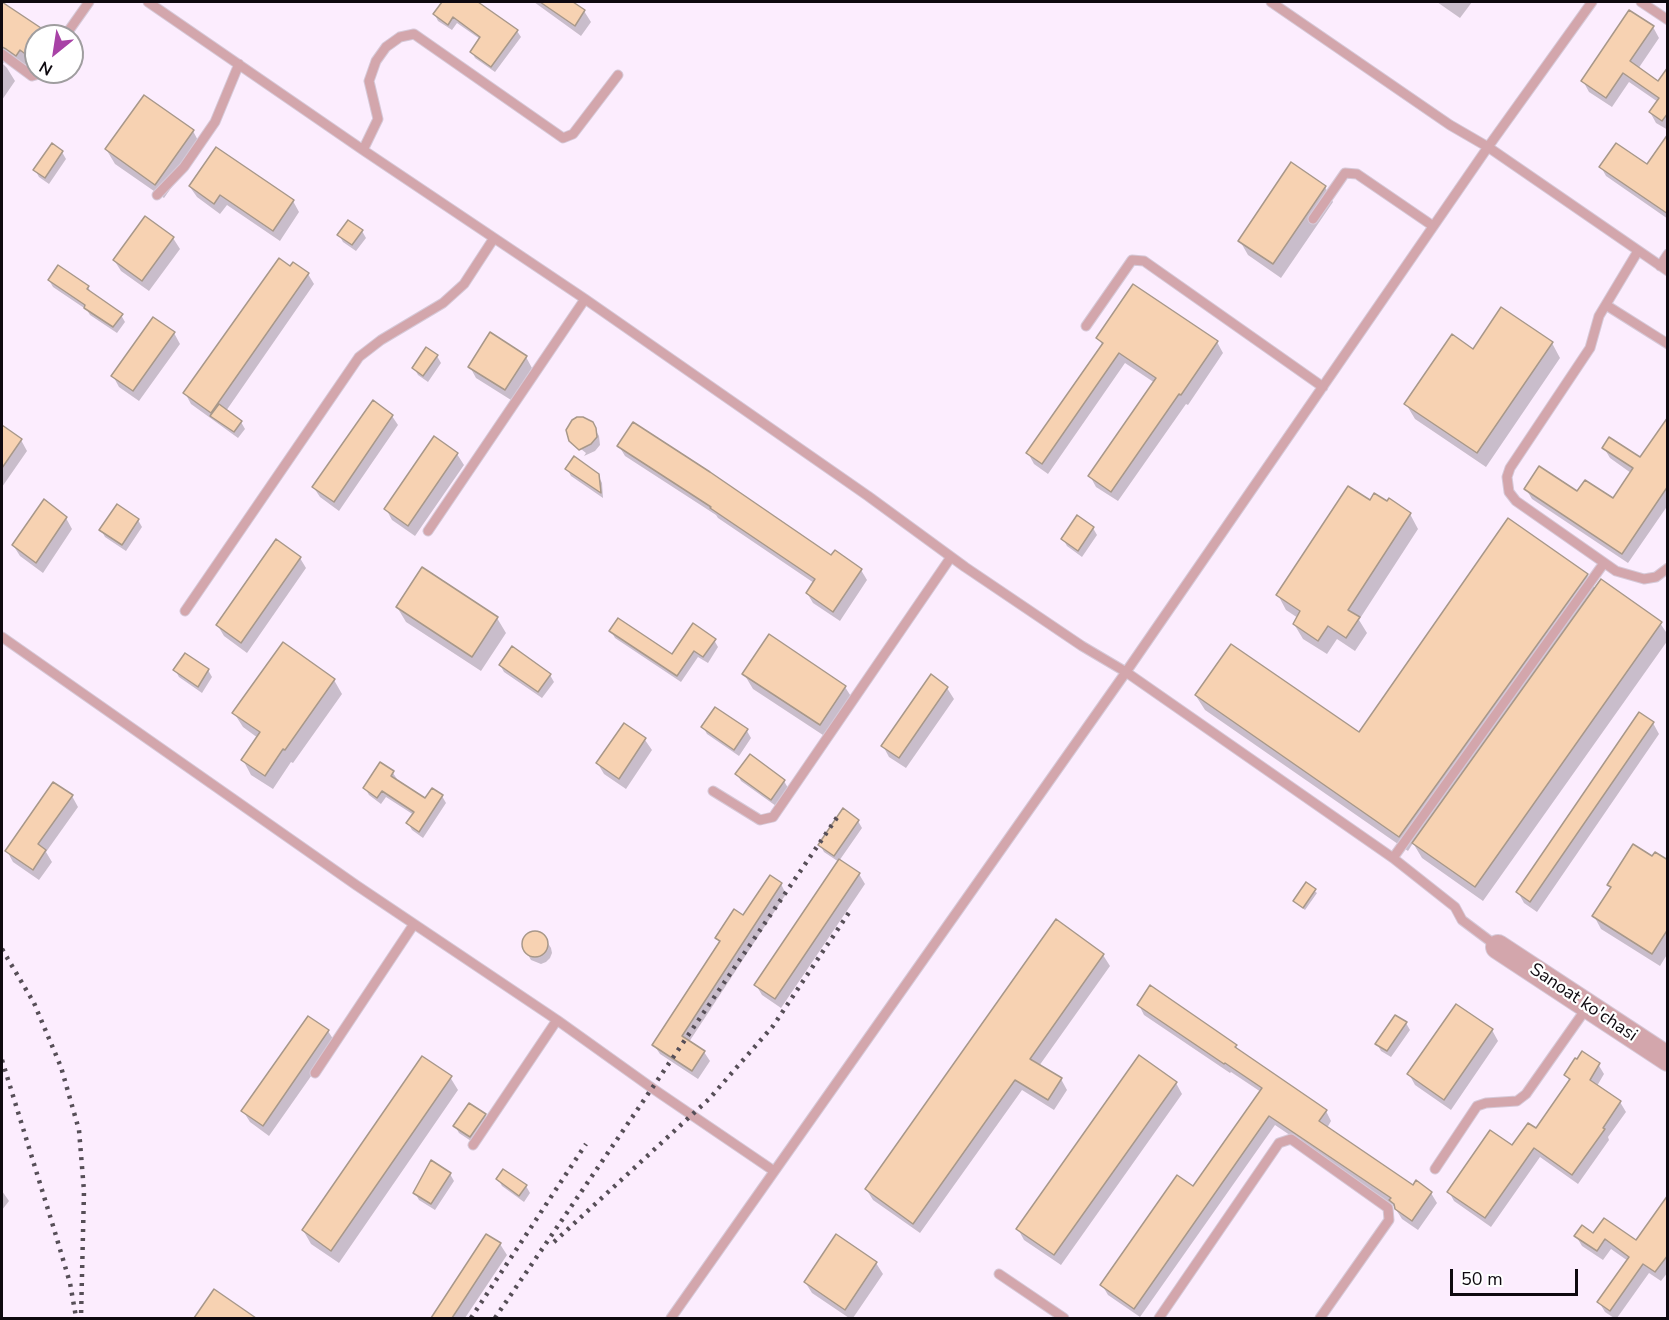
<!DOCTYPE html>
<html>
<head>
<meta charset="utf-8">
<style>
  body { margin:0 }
  #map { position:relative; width:1669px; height:1320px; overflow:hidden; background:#fcedfe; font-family:"Nunito Sans",sans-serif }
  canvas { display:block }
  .frame { position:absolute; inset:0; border:3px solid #0e090f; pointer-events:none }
  .north { position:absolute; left:24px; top:24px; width:60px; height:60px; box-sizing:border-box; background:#fff; border:2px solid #9f9d9f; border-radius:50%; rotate:210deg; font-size:16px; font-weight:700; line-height:24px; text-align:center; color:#0e090f }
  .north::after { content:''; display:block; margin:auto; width:21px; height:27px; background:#a842a6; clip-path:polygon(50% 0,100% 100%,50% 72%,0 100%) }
  .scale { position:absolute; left:1450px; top:1269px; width:128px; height:27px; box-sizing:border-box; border:3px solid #0e090f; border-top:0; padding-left:8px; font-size:18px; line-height:21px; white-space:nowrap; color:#0e090f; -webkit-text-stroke:4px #fff; paint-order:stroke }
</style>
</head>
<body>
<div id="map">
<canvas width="1669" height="1320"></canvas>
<div class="frame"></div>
<div class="north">N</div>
<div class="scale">50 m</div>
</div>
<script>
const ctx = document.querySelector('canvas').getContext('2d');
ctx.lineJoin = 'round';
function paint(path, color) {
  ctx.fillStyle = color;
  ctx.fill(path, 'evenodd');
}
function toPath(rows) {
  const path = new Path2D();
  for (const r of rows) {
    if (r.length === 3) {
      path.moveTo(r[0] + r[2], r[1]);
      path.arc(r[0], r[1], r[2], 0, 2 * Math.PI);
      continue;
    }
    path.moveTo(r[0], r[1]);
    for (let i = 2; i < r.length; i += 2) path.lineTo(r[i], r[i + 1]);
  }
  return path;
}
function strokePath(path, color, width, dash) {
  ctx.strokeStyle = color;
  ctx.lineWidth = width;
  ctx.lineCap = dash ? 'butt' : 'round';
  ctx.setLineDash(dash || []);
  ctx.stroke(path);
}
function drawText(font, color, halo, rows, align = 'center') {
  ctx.font = font + ' "Nunito Sans",sans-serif';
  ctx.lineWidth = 4.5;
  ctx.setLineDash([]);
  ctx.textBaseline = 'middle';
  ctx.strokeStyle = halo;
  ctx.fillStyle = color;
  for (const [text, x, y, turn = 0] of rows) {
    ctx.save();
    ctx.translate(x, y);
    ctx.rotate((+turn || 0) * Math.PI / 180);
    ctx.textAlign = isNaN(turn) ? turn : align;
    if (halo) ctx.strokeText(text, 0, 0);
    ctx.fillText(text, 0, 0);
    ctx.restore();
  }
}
paint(toPath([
  [2,2,49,36,36,36,36,68,27,62,24,68,11,59,4,62,3,64,7,68,15,81,2,100],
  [444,2,475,2,517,31,521,37,495,72,475,58,472,52,480,39,457,23,452,30,438,21,435,15],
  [534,2,570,2,584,11,591,22,581,36],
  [1437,2,1472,2,1460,18],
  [1653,27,1659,38,1638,69,1658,83,1668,69,1668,130,1656,123,1650,112,1658,102,1629,82,1612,107,1589,92,1583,81],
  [193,131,201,146,164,198,115,164,106,149],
  [52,145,62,152,66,159,49,184,39,177,35,170],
  [1668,151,1668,219,1606,176,1601,167,1648,166],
  [190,187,293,201,299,212,280,241,227,205,220,214,197,197],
  [1325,187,1333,202,1281,278,1248,255,1240,241],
  [362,231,366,238,356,251,343,242,339,235],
  [173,238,180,249,149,291,121,271,114,260],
  [291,268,308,274,314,284,226,411,241,422,245,429,238,438,191,404,185,393],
  [49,280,88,287,92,294,121,315,125,322,117,333,90,315,87,310,53,287],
  [174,333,180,344,139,401,119,387,113,376],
  [1098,338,1217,342,1223,353,1188,405,1186,404,1118,501,1096,487,1090,476,1155,383,1125,363,1048,474,1034,464,1028,453,1103,346],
  [1552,343,1560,358,1486,467,1415,419,1406,404,1473,351],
  [437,356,441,363,428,382,418,375,414,368],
  [526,357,532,368,511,400,476,378,470,367],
  [392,416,398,425,339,511,320,497,314,488],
  [1668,419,1668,505,1628,563,1532,499,1526,489,1577,493,1613,501,1631,473,1610,458,1604,448,1641,459],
  [592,424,599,436,600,445,595,451,584,456,575,448,584,456,586,453,571,441],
  [2,427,21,440,27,451,2,487],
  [619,446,831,558,835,552,861,570,867,580,840,621,813,603,807,593,814,583,718,518,716,515,625,456],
  [457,454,464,465,415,536,392,520,386,509],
  [567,469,598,475,602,483,603,498,571,476],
  [1370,502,1410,514,1418,529,1359,620,1367,633,1355,651,1337,639,1327,654,1303,639,1294,624,1298,618,1286,610,1278,595],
  [66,518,72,529,43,573,20,556,13,545],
  [138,520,142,527,126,551,105,537,101,530],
  [1093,528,1097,535,1082,557,1067,546,1063,539],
  [300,558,306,568,247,653,224,636,218,626],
  [1587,575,1595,589,1660,623,1668,635,1668,640,1483,901,1422,858,1413,843,1408,851,1205,710,1196,696,1359,735],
  [397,607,497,618,506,633,481,671,406,622],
  [611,631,672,656,714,640,718,647,708,663,698,657,681,682,615,638],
  [500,665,550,675,554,682,542,698,504,672],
  [175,670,208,670,212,677,202,693,179,677],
  [744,674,845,687,854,701,829,739,753,689],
  [334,680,342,694,293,763,291,762,273,789,251,775,243,760,258,738,243,727,234,713],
  [947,688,954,699,906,768,889,757,883,746],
  [1653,723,1659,734,1537,912,1524,903,1518,892],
  [624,725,645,740,652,750,626,789,604,774,598,764],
  [703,727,747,731,751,738,739,756,707,734],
  [381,764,393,773,397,779,396,781,425,800,442,796,446,803,423,838,412,830,408,823,414,815,386,797,381,804,369,795,365,788],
  [737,774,784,781,788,788,776,806,741,781],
  [72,796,78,807,46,852,52,862,39,880,13,862,7,851],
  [858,821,862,828,839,861,859,874,865,884,781,1008,762,995,756,985,839,862,824,852,820,845],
  [1653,858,1668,862,1668,953,1660,966,1601,929,1594,916,1611,888,1609,885],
  [781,884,786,894,689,1042,704,1052,710,1061,698,1079,660,1054,654,1045,720,944,717,938,743,918],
  [1306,884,1317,893,1305,910,1295,901],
  [534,932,539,932,543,935,551,948,552,953,550,958,546,962,541,964,531,960,524,948,525,937],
  [1103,955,1110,966,1039,1066,1061,1079,1067,1090,1054,1110,1022,1090,920,1233,873,1200,866,1189],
  [1139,1005,1236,1046,1240,1053,1326,1111,1331,1121,1327,1128,1414,1187,1431,1193,1437,1203,1418,1230,1402,1219,1393,1205,1275,1125,1140,1317,1108,1295,1102,1285,1194,1188,1261,1092,1231,1072,1230,1073,1144,1015],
  [309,1018,328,1031,335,1042,269,1136,250,1122,243,1111],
  [1406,1023,1410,1030,1391,1057,1381,1051,1377,1044],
  [1492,1030,1498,1041,1451,1110,1415,1085,1409,1074],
  [1598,1064,1604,1074,1597,1086,1620,1102,1626,1112,1608,1137,1609,1140,1578,1184,1540,1157,1491,1227,1454,1201,1449,1192,1536,1130,1570,1082,1566,1075],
  [450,1077,458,1090,339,1263,311,1244,303,1230],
  [1176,1083,1182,1094,1061,1265,1024,1240,1018,1229],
  [485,1115,489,1122,474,1143,459,1133,455,1126],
  [450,1174,454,1181,435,1210,419,1200,415,1193],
  [498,1179,526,1186,530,1193,524,1202,502,1186],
  [2,1191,9,1201,2,1210],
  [1668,1198,1668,1272,1661,1281,1649,1273,1617,1318,1614,1318,1605,1312,1599,1302,1628,1261,1611,1249,1603,1260,1582,1246,1576,1236,1594,1235,1636,1242],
  [486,1236,500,1244,507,1255,465,1318,433,1318],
  [837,1237,876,1263,883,1274,853,1318,849,1318,812,1293,805,1282],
  [214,1291,253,1318,195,1318]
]), '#0003');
const building = toPath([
  [2,2,53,36,36,36,36,62,20,50,16,56,6,49,2,47,2,2],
  [442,2,478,2,518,30,491,67,470,52,480,37,453,17,448,25,433,14,442,2],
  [540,2,573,2,585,10,575,26,540,2],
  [1629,10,1654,26,1630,61,1658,81,1668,67,1668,113,1662,121,1649,112,1659,98,1623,73,1606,98,1581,81,1629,10],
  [144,95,194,130,155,185,105,149,144,95],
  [1668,134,1668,214,1599,167,1616,143,1647,164,1668,134],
  [52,143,63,151,45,178,33,170,52,143],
  [216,147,294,200,273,231,220,195,214,204,189,186,216,147],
  [1291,162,1326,186,1273,264,1238,241,1291,162],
  [145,216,174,237,142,281,113,260,145,216],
  [348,220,363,230,352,245,337,235,348,220],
  [279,258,290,266,293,262,309,273,211,413,183,393,279,258],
  [58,265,89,286,87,289,123,314,113,327,84,308,85,305,48,280,58,265],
  [1133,284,1218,341,1181,395,1179,394,1111,492,1088,476,1156,378,1119,353,1042,464,1026,453,1103,343,1096,338,1133,284],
  [1501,307,1553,342,1477,453,1404,404,1452,334,1473,349,1501,307],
  [153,317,175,332,133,391,111,376,153,317],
  [490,332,527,356,505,390,468,367,490,332],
  [426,347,438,355,423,376,412,368,426,347],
  [373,400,393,415,334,502,312,487,373,400],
  [219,404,242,421,234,432,210,416,219,404],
  [577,417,583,417,593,422,596,428,597,437,591,444,579,450,569,441,566,430,572,420,577,417],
  [1668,417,1668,486,1622,554,1524,489,1539,466,1577,491,1585,480,1613,498,1633,468,1602,448,1609,437,1640,457,1668,417],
  [633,422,710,472,831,555,835,550,862,569,833,612,806,593,815,579,710,508,711,507,617,446,633,422],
  [2,425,22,439,2,468,2,425],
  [434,436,458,453,408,526,384,509,434,436],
  [574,456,599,474,601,493,565,469,574,456],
  [1348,486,1370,500,1374,493,1387,501,1389,498,1411,513,1348,610,1360,617,1346,638,1328,626,1318,641,1293,624,1300,611,1276,595,1348,486],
  [44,499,67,517,36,563,12,545,44,499],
  [117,504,139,519,122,545,99,530,117,504],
  [1077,515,1094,527,1078,551,1061,539,1077,515],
  [1508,518,1588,574,1399,837,1195,695,1231,644,1359,732,1508,518],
  [276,539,301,557,241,643,216,625,276,539],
  [422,567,498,617,472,657,396,607,422,567],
  [1601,579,1662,622,1475,887,1412,843,1601,579],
  [618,618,672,654,693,623,716,639,703,657,694,651,677,676,609,631,618,618],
  [769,634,846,686,820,725,742,674,769,634],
  [283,642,335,679,285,750,283,749,265,776,241,760,260,732,232,713,283,642],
  [512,646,551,674,538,692,499,665,512,646],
  [185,653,209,669,198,687,173,670,185,653],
  [931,674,948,687,899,758,881,746,931,674],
  [715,707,748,729,734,750,701,727,715,707],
  [1639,712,1654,722,1530,902,1516,892,1639,712],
  [624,723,646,738,619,779,596,763,624,723],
  [750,754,785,780,771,800,735,774,750,754],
  [380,762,394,771,391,776,425,798,432,788,443,795,419,832,406,823,414,812,382,791,377,798,363,788,380,762],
  [53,782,73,795,38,844,46,850,33,870,5,851,53,782],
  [843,808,859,820,834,856,818,845,843,808],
  [1633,844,1652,856,1655,852,1668,860,1668,929,1652,954,1592,916,1611,887,1607,885,1633,844],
  [839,859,860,873,775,999,754,985,839,859],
  [770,875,782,883,682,1036,705,1051,692,1071,652,1045,720,941,715,938,734,909,743,915,770,875],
  [1306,882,1316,889,1303,908,1293,901,1306,882],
  [1056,919,1104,954,1030,1059,1062,1078,1048,1100,1015,1080,913,1224,865,1189,1056,919],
  [535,944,13],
  [1150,985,1237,1045,1235,1047,1327,1110,1319,1121,1413,1185,1416,1180,1432,1192,1412,1221,1395,1209,1394,1204,1389,1200,1391,1198,1269,1116,1134,1309,1100,1285,1177,1175,1193,1186,1262,1088,1225,1063,1224,1064,1137,1005,1150,985],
  [1456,1004,1493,1029,1444,1100,1407,1074,1456,1004],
  [1395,1015,1407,1022,1387,1051,1375,1044,1395,1015],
  [308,1016,329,1030,263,1126,241,1111,308,1016],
  [1582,1051,1600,1063,1590,1080,1621,1101,1603,1128,1605,1129,1572,1175,1534,1148,1485,1218,1447,1192,1490,1130,1512,1145,1528,1123,1536,1128,1570,1079,1564,1075,1575,1058,1577,1059,1582,1051],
  [1139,1055,1177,1082,1054,1255,1016,1229,1139,1055],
  [422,1056,452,1076,331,1251,302,1230,422,1056],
  [469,1103,486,1114,470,1137,453,1126,469,1103],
  [431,1160,451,1173,431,1204,413,1193,431,1160],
  [503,1169,527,1185,519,1196,496,1179,503,1169],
  [1668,1195,1668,1255,1655,1272,1643,1264,1610,1311,1597,1302,1629,1257,1605,1239,1597,1251,1574,1236,1582,1225,1593,1233,1604,1218,1636,1240,1668,1195],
  [486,1234,501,1243,452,1318,431,1318,486,1234],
  [836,1234,877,1262,845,1310,804,1282,836,1234],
  [214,1289,256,1318,194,1318,214,1289]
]);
paint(building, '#f7d2b2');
strokePath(building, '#a8988a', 1.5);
const service = toPath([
  [148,2,363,150,585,299,868,496,965,567,1082,646,1126,672,1393,858,1455,907,1462,920,1498,947],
  [1271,2,1450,125,1488,147,1668,271],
  [1641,2,1668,20],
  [65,36,89,2],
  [2,54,32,76,39,74,41,72],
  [363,150,378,119,369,81,376,61,386,47,400,37,414,34,563,138,573,134,618,75],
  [157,195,184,167,215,122,239,64],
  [1313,219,1345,173,1357,174,1433,226],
  [1638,251,1599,316,1590,348,1510,468,1507,477,1509,492,1516,501,1616,571,1644,579,1656,577,1668,568],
  [1660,266,1668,254],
  [1606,305,1668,344],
  [1086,326,1132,260,1144,261,1323,387],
  [428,531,585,299],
  [185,611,359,357,381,340,443,303,464,284,494,238],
  [2,637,356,885,557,1020,652,1088,774,1171],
  [713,791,760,820,773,817,951,557],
  [1393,858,1604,563],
  [315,1073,414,924],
  [473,1145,557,1020],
  [1435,1169,1477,1106,1486,1103,1517,1101,1526,1094,1588,1006],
  [999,1274,1064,1318],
  [671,1318,1126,672,1488,147,1592,2],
  [1159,1318,1279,1143,1291,1139,1388,1208,1389,1220,1320,1318]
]);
const tertiary = toPath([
  [1498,947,1668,1059]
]);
strokePath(service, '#d6c9d8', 11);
strokePath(tertiary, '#d6c9d8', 26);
strokePath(service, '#d3a6ac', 9);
strokePath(tertiary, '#d3a6ac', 24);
strokePath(toPath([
  [2,949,34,1003,61,1067,79,1130,84,1191,81,1318],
  [2,1060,54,1229,70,1283,76,1317],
  [554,1242,709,1099,773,1026,852,908],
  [471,1318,586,1144],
  [495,1318,838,816]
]), '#564e57', 4.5, [3, 6]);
drawText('18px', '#0e090f', '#fff', [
  ["Sanoat ko'chasi",1583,1003,34]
]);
</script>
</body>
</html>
